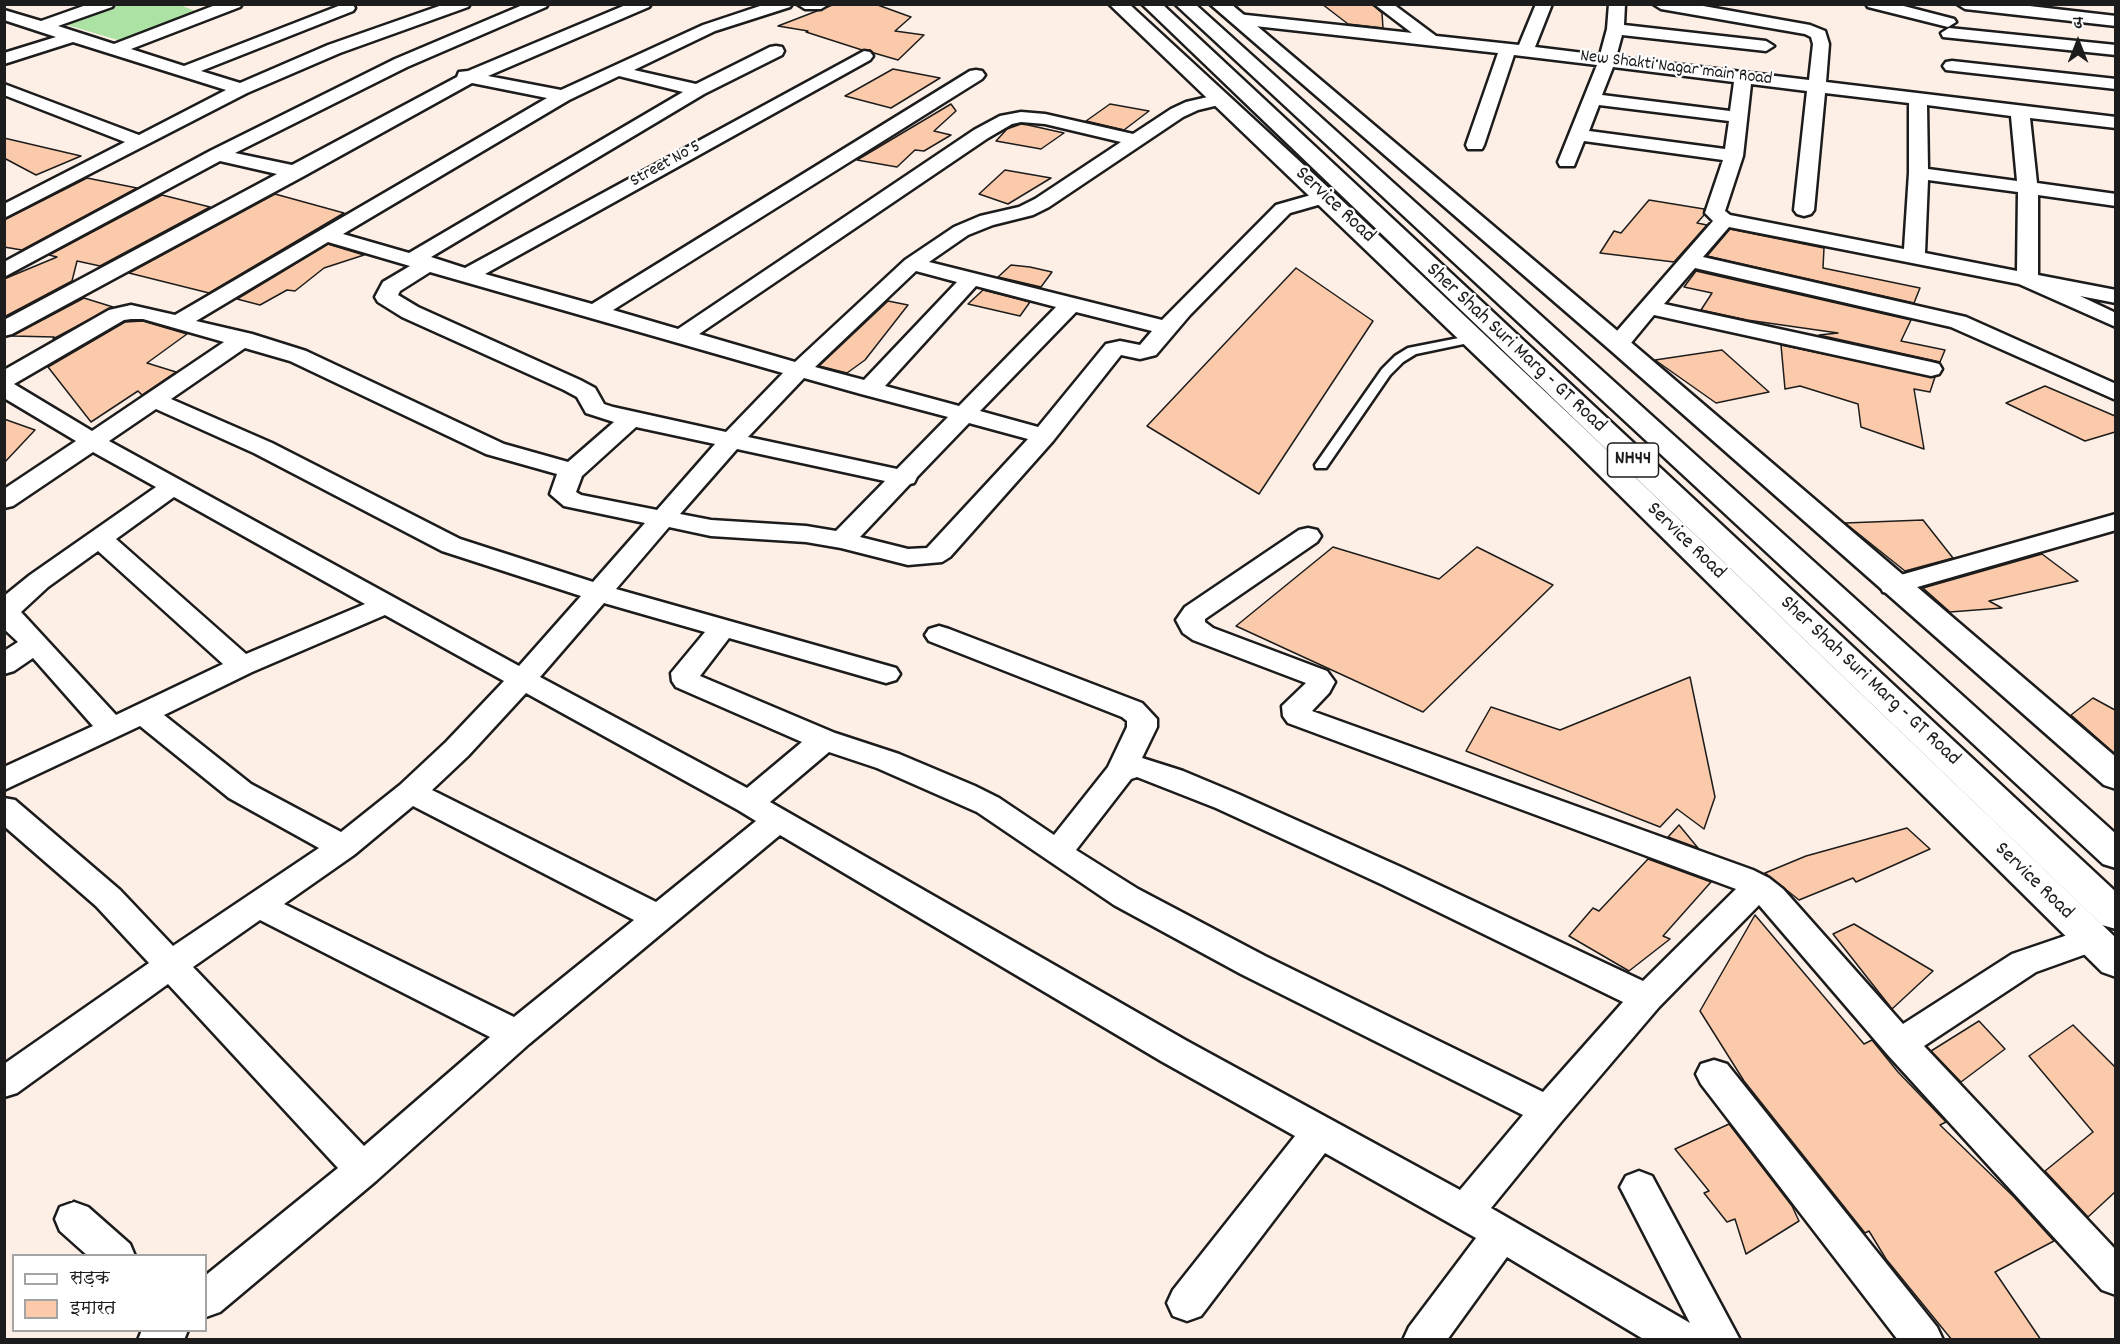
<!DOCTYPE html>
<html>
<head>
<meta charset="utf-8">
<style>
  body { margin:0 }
  #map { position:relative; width:2120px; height:1344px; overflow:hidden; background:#feefe6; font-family:Dekko,"Playpen Sans Deva",sans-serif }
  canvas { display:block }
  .frame { position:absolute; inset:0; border:6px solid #1c1c1c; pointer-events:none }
  .legend { position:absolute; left:12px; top:1254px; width:195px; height:78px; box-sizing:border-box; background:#fff; border:2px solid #a4a4a4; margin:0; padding:8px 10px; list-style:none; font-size:18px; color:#1c1c1c }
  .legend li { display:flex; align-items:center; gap:12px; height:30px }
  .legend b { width:30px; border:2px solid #a4a4a4 }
  .north { position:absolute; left:2048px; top:12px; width:60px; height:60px; -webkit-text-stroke:4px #fff; paint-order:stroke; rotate:0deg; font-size:16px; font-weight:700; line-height:24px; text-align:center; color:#1c1c1c }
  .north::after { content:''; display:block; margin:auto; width:21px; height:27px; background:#1c1c1c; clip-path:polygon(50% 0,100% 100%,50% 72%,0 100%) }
</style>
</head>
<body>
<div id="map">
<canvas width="2120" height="1344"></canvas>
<div class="frame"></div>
<ul class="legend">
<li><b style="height:8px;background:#fff"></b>सड़क</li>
<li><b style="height:16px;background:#fbcaaa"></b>इमारत</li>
</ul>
<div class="north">उ</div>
</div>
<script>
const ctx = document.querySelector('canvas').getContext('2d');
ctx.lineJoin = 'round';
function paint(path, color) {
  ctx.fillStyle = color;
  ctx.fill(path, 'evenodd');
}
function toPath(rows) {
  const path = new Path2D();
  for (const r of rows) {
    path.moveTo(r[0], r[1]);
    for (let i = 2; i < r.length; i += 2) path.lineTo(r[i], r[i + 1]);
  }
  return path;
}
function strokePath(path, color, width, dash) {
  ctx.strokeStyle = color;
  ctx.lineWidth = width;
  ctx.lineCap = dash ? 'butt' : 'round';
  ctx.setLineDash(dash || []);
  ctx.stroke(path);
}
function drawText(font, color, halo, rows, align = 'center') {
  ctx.font = font + ' Dekko,sans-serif';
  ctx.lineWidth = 4.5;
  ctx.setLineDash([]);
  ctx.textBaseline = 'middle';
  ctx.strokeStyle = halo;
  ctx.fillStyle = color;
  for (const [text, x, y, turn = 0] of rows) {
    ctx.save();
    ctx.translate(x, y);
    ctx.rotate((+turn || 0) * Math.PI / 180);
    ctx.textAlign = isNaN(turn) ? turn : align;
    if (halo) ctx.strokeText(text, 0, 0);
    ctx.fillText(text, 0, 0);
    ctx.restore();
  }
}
paint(toPath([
  [120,5,180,5,198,12,121,41,64,24]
]), '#ade2a5');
const building = toPath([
  [835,4,875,4,911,17,895,31,924,35,898,60,874,53,870,50,862,50,806,32,808,31,778,26,835,4],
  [1322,4,1372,4,1382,13,1383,28,1348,24,1322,4],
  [893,69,940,78,891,108,845,96,893,69],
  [951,104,956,111,934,131,951,135,924,151,915,150,897,167,857,160,951,104],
  [1110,104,1149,111,1124,130,1086,121,1110,104],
  [1021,124,1028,125,1064,133,1041,149,996,141,1007,129,1021,124],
  [4,138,81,156,36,175,4,158,4,138],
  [1005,170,1051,178,1008,204,979,194,1005,170],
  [87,178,137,188,22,250,4,247,4,220,87,178],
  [275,194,344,213,209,293,129,273,275,194],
  [162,195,210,207,100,266,77,261,72,281,4,317,4,279,57,257,49,255,162,195],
  [1649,200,1704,209,1704,215,1697,223,1707,225,1674,262,1600,253,1614,231,1621,233,1649,200],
  [1730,229,1824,248,1823,268,1920,288,1914,303,1707,256,1730,229],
  [328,244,364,255,324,268,295,291,287,290,260,305,237,299,328,244],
  [1011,265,1030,267,1052,272,1041,287,998,277,1011,265],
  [1296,268,1373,321,1259,494,1147,426,1296,268],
  [1696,271,1911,320,1901,341,1945,350,1940,362,1819,335,1838,333,1747,320,1701,310,1712,293,1684,287,1696,271],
  [983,290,1030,302,1020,316,968,304,983,290],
  [84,298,113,307,53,339,54,337,12,336,84,298],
  [888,301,908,305,865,360,847,373,819,366,888,301],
  [143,321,187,334,147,363,176,372,142,395,138,391,91,422,48,367,125,322,143,321],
  [1781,345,1935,377,1930,392,1914,389,1924,449,1861,427,1858,404,1800,386,1785,389,1781,345],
  [1722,350,1769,392,1716,403,1655,360,1722,350],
  [2045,386,2115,416,2115,432,2085,441,2006,403,2045,386],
  [4,419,35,430,4,463,4,419],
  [1923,520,1953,558,1905,571,1845,523,1923,520],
  [1333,547,1439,579,1477,547,1553,585,1423,712,1236,626,1333,547],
  [2042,554,2078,581,1989,601,2002,608,1950,612,1923,588,2042,554],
  [1690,677,1715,797,1704,829,1677,809,1660,827,1466,751,1491,707,1560,730,1690,677],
  [2093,698,2115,710,2115,754,2071,715,2093,698],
  [1679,825,1698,848,1668,837,1679,825],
  [1907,828,1930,849,1856,882,1853,878,1799,900,1765,873,1806,856,1907,828],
  [1648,859,1711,882,1663,936,1670,939,1629,971,1569,936,1593,908,1599,911,1648,859],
  [1755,915,1864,1044,1872,1040,1898,1072,1946,1122,1940,1125,2014,1197,2054,1241,1995,1272,2041,1340,1952,1340,1886,1259,1869,1231,1865,1233,1744,1081,1700,1011,1755,915],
  [1854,924,1933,971,1892,1009,1833,934,1854,924],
  [1979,1021,2005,1049,1961,1082,1931,1051,1979,1021],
  [2073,1025,2115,1067,2115,1192,2088,1217,2045,1171,2093,1132,2029,1056,2073,1025],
  [1729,1124,1792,1206,1799,1221,1746,1254,1735,1219,1727,1222,1704,1193,1709,1191,1675,1149,1729,1124]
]);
paint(building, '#fbcaaa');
strokePath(building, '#1c1c1c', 1.5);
const service = toPath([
  [1474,335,1478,337,1478,341,1416,354,1403,362,1390,375,1326,468,1316,468,1315,465,1382,369,1395,356,1408,348,1474,335]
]);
const minor = toPath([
  [89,4,114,4,112,7,58,26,114,44,218,4,242,4,240,7,131,49,184,66,341,5,353,5,355,8,353,11,201,71,240,83,328,45,445,4,470,4,468,7,340,53,247,93,4,218,4,204,125,142,4,95,4,84,139,135,226,90,73,42,4,64,4,53,56,37,4,20,4,10,41,21,89,4],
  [525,4,548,4,546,7,407,67,235,153,292,165,457,77,459,72,468,71,628,4,651,4,649,7,488,76,561,90,703,25,766,4,792,4,790,7,715,31,634,70,696,84,770,47,776,46,782,47,784,51,782,55,704,94,431,257,465,268,864,51,870,52,873,56,870,60,485,274,592,304,970,71,976,70,982,71,985,75,982,79,613,310,678,329,974,130,1000,116,1021,112,1045,114,1133,134,1171,109,1186,102,1221,94,1227,95,1230,99,1227,103,1198,110,1183,117,1049,207,1033,215,993,225,968,235,929,262,1162,320,1276,205,1325,191,1332,193,1335,197,1332,201,1290,213,1190,315,1156,355,1140,359,1121,355,1053,441,950,557,942,562,908,565,841,548,806,542,711,536,669,527,616,589,896,668,900,674,896,680,886,683,729,638,700,676,835,733,899,754,975,786,999,798,1054,835,1108,767,1127,727,1127,721,1122,717,929,641,925,635,929,629,939,626,949,629,1142,703,1157,719,1157,727,1142,758,1183,771,1238,794,1403,868,1643,981,1736,889,1288,723,1283,716,1282,706,1306,683,1193,640,1183,633,1176,620,1185,607,1299,530,1308,528,1317,530,1321,536,1317,542,1205,619,1205,622,1213,628,1327,671,1335,682,1329,693,1312,711,1753,870,1769,878,1783,889,1903,1024,2012,954,2091,927,2103,930,2108,939,2103,948,2036,972,1924,1046,2116,1250,2116,1295,2102,1290,1887,1054,1759,905,1659,1007,1561,1122,1491,1208,1690,1323,1620,1187,1626,1176,1639,1171,1652,1176,1740,1340,1645,1340,1507,1257,1447,1340,1403,1340,1409,1327,1476,1238,1325,1153,1201,1316,1187,1321,1173,1316,1167,1303,1173,1290,1295,1136,1161,1061,780,835,529,1044,376,1181,220,1312,206,1317,206,1275,338,1168,168,984,17,1093,4,1097,4,1064,149,963,96,906,4,826,4,798,15,800,120,890,173,946,319,848,229,798,140,726,4,790,4,767,93,726,33,658,14,671,4,674,4,651,18,642,4,629,4,596,30,575,156,487,93,452,13,506,4,508,4,489,76,441,4,398,4,370,109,310,131,305,175,315,547,98,472,83,304,176,12,334,4,336,4,320,277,174,220,161,4,277,4,262,210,151,395,59,525,4],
  [619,76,683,92,409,253,343,234,569,100,619,76],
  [1021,122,1045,124,1121,142,1035,199,1019,207,980,216,954,227,905,260,795,362,699,334,988,138,1012,124,1021,122],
  [328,242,410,266,383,282,375,297,378,302,402,317,564,390,577,397,586,413,614,422,568,462,504,444,306,351,252,334,196,321,328,242],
  [916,271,957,282,864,380,815,367,916,271],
  [430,272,783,373,726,432,613,407,604,404,595,388,580,380,418,307,398,295,400,291,430,272],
  [976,286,1056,307,959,406,885,386,976,286],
  [1076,312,1152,331,1140,345,1120,341,1106,344,1038,427,980,411,1076,312],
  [131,319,143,319,224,342,92,431,14,384,124,320,131,319],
  [245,348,290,361,486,454,557,474,550,494,564,506,645,523,593,582,460,539,272,443,171,399,245,348],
  [804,378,861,394,948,417,897,469,748,437,804,378],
  [156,409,254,453,442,551,581,596,519,666,109,441,156,409],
  [969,423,1028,439,927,548,908,549,860,537,910,484,914,483,917,477,969,423],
  [636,427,715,444,657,510,581,495,576,492,582,476,636,427],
  [737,449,885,481,836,531,806,526,711,520,680,514,737,449],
  [174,497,365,604,246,654,116,539,174,497],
  [98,551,223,664,116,715,21,612,48,587,98,551],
  [604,603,705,632,671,673,672,681,676,687,802,742,747,788,540,677,604,603],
  [385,615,504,681,446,742,400,785,341,832,251,784,164,715,252,672,385,615],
  [526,693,738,810,756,821,656,902,432,790,468,756,526,693],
  [829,752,877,768,977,812,1114,905,1241,974,1523,1115,1460,1190,1187,1041,770,802,829,752],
  [1137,777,1216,808,1381,884,1623,1002,1543,1092,1265,956,1138,889,1076,850,1131,779,1137,777],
  [413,806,634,920,514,1017,284,904,354,855,413,806],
  [260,920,490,1037,364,1146,193,967,260,920],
  [797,4,829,4,821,9,805,9,797,4],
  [1374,4,1393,4,1436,36,1519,45,1536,4,1552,4,1535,47,1600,55,1607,29,1609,4,1625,4,1624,25,1766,41,1774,46,1766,51,1622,35,1616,57,1809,80,1813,44,1811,37,1805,34,1661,9,1653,4,1692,4,1810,25,1825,31,1829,44,1826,82,2116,117,2116,128,2030,118,2037,183,2116,194,2116,206,2038,195,2038,275,2116,290,2116,303,2080,296,2116,313,2116,327,2019,284,1729,227,1703,257,1966,317,2116,384,2116,400,1951,327,1695,268,1664,304,1931,362,1939,364,1942,369,1939,374,1931,376,1654,315,1626,349,1618,351,1610,349,1607,344,1610,339,1713,221,1705,213,1723,160,1584,141,1574,166,1560,166,1558,162,1597,65,1514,55,1484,145,1482,149,1468,149,1466,145,1498,53,1237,24,1229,19,1237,14,1412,33,1374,4],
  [1613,67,1734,82,1730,111,1602,95,1613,67],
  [1751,84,1807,91,1794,210,1797,214,1804,216,1811,214,1814,210,1825,93,1909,103,1909,173,1904,249,1730,215,1725,211,1743,156,1751,84],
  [1599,105,1729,121,1725,149,1589,131,1599,105],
  [1927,105,2011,116,2017,181,1928,169,1927,105],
  [1928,180,2018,192,2017,271,1925,253,1928,180],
  [1866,4,1896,4,1954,19,1956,22,1948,27,1868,7,1866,4],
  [1957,4,2012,4,2116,16,2116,26,1965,9,1957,4],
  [1949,28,2116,45,2116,55,1943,37,1941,33,1949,28],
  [1952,61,2116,79,2116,89,1946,70,1943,66,1946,62,1952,61],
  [2116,514,2116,530,1893,594,1883,592,1880,586,1883,580,2116,514],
  [1714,1060,1727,1064,1937,1327,1943,1340,1898,1340,1701,1084,1696,1074,1701,1064,1714,1060],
  [74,1202,88,1207,130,1244,135,1256,88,1256,60,1231,55,1219,60,1207,74,1202],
  [142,1330,188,1330,184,1340,138,1340,142,1330]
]);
const primary = toPath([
  [1109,4,1129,4,1333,192,1589,433,2116,938,2116,977,2102,972,1569,445,1109,4],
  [1210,4,1231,4,1627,339,2116,757,2116,789,2104,785,1609,349,1210,4]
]);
const trunk = toPath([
  [1142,4,1162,4,2116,892,2116,929,2102,925,1142,4],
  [1175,4,1195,4,2116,834,2116,868,2103,864,1175,4]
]);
strokePath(service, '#1c1c1c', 5);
strokePath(minor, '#1c1c1c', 5);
strokePath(primary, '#1c1c1c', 5);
strokePath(trunk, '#1c1c1c', 5);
paint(service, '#fff');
paint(minor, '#fff');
paint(primary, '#fff');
paint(trunk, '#fff');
drawText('18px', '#1c1c1c', '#fff', [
  ["New Shakti Nagar main Road",1676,69,7],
  ["Street No 5",666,165,-29]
]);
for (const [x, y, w] of [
  [1633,460,51]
]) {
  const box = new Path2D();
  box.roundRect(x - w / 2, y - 17, w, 34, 4.5);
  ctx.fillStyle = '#fff';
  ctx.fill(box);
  strokePath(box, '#1c1c1c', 1.5);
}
drawText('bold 20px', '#1c1c1c', null, [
  ["NH44",1633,460]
]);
drawText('21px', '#1c1c1c', '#fff', [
  ["Service Road",1334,206,43],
  ["Sher Shah Suri Marg - GT Road",1515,349,43],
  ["Service Road",1685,542,44],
  ["Sher Shah Suri Marg - GT Road",1869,682,43],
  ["Service Road",2033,882,44]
]);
</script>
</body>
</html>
